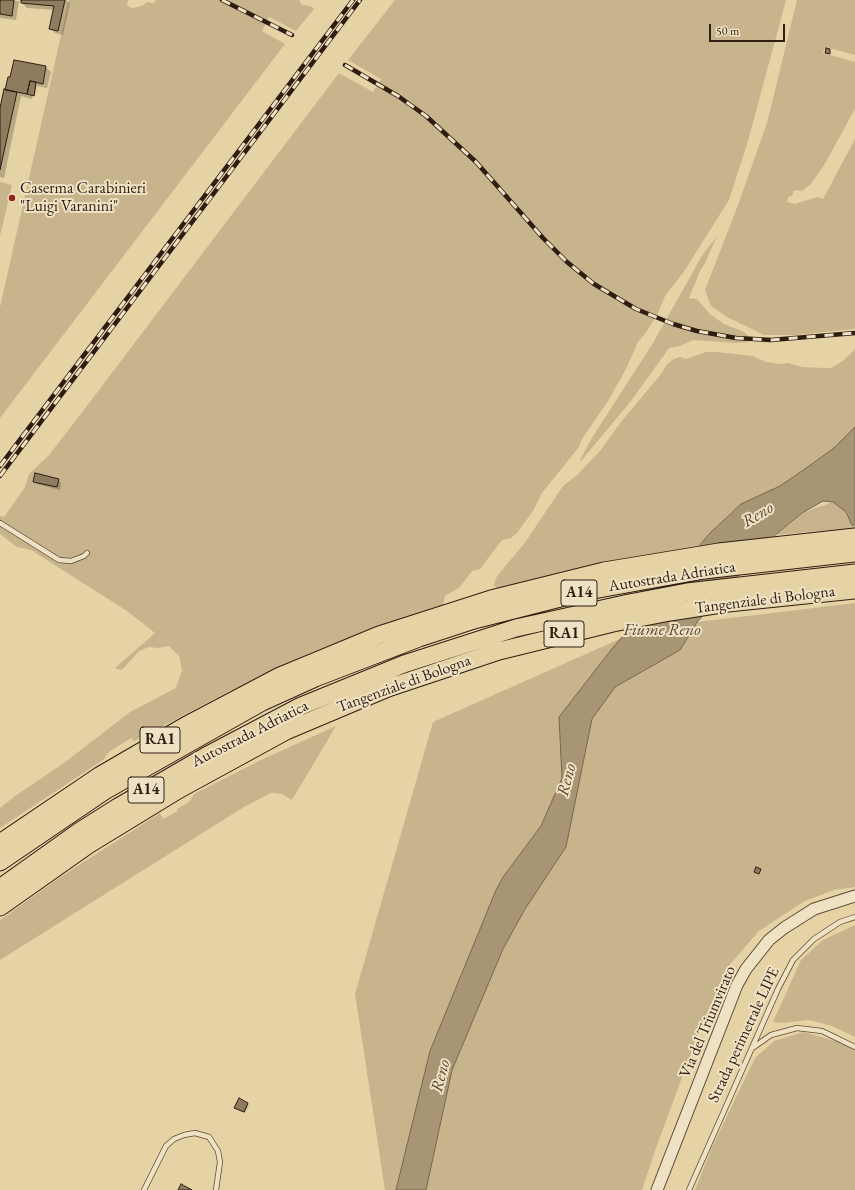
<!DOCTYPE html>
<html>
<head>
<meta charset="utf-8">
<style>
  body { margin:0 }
  #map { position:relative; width:855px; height:1190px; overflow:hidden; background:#e6d3a5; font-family:"EB Garamond",serif }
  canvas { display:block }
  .scale { position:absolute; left:709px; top:24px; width:76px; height:18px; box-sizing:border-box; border:2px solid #301d12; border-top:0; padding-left:5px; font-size:12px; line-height:14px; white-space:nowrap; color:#301d12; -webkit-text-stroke:3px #efe2c4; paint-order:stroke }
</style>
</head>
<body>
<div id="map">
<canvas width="855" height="1190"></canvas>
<div class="scale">50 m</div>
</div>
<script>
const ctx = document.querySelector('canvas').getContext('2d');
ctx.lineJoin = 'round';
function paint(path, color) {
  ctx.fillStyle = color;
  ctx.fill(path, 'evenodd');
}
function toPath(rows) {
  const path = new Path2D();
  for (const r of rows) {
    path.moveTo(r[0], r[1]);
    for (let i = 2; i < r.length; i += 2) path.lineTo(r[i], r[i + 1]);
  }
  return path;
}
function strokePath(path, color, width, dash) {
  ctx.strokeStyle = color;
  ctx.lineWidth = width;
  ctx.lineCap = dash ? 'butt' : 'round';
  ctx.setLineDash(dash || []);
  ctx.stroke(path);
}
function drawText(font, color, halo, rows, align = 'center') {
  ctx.font = font + ' "EB Garamond",serif';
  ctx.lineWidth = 4;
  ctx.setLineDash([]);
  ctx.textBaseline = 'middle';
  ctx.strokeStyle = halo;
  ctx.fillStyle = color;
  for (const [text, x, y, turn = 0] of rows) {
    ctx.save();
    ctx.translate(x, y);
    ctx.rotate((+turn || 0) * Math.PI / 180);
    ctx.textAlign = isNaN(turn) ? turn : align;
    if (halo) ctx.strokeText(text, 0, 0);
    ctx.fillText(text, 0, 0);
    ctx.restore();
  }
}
paint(toPath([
  [69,0,128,0,127,6,132,8,142,6,147,2,153,3,156,0,299,0,302,5,310,6,314,9,296,31,269,17,262,31,285,44,0,418,0,307],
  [395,0,786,0,748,141,729,200,683,273,665,296,658,313,647,331,638,342,626,369,608,401,582,439,579,447,542,493,533,511,517,533,511,538,502,540,480,569,472,571,460,587,445,596,443,605,314,651,226,693,134,741,131,738,109,752,103,760,0,828,0,808,15,796,64,763,130,712,176,688,182,670,179,656,169,646,158,648,149,647,139,651,122,670,117,669,115,668,155,633,127,611,31,550,17,547,0,534,0,516,4,517,25,487,29,474,49,455,77,419,339,73,373,92,381,79,348,60],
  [797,0,855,0,855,55,825,47,823,53,855,62,855,109,823,167,811,184,802,191,794,190,792,196,788,197,787,202,795,204,817,197,823,199,855,139,855,329,795,335,764,335,727,317,711,306,705,290,738,205,767,123],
  [0,182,12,185,0,236],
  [717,236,705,263,700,271,689,298,697,299,710,314,724,324,744,332,748,336,749,342,737,343,693,340,680,346,669,348,631,401,581,461,580,460,590,441,653,343,703,254],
  [855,349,855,427,834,448,802,471,780,486,731,512,698,546,619,559,497,588,494,585,497,576,524,544,563,486,577,475,600,451,621,422,661,374,667,364,674,359,680,357,686,359,706,352,717,352,753,356,766,362,780,364,788,363,802,367,825,368,831,368,843,361],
  [833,502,855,520,855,528,775,535,802,513],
  [855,603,855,887,834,890,805,901,759,931,726,969,692,1050,655,1151,642,1190,426,1190,452,1070,503,949,525,909,566,847,592,719,615,687,680,650,697,622],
  [622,638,559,717,562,778,541,826,503,877,496,890,430,1051,396,1190,385,1190,355,994,433,722],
  [336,726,292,800,282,794,271,793,244,807,0,960,0,920,59,878,160,813,163,819,178,811,177,809,189,802,194,794,261,760],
  [855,925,855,1037,832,1026,809,1020,782,1023,773,1022,801,960,823,940],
  [803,1032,836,1041,855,1050,855,1190,695,1190,712,1147,755,1058,774,1041]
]), '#c7b48c');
const water = toPath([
  [855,427,855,525,852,525,846,512,833,502,823,501,802,513,775,535,697,622,680,650,615,687,592,719,566,847,525,909,503,949,452,1070,426,1190,396,1190,430,1051,496,890,503,877,541,826,562,778,559,717,611,650,710,533,741,504,780,486,802,471,834,448,855,427]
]);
paint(water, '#a89573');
strokePath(water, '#78654c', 1);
paint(toPath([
  [0,0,19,1,16,20,0,18],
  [22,0,66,0,70,3,63,35,55,33,51,29,55,10,27,8,22,3],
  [15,61,46,67,51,72,47,88,37,86,35,96,32,96,32,99,21,96,4,178,0,177,0,112,5,90,8,78,11,78],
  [58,480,61,483,60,490,37,484,34,481],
  [239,1099,249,1105,245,1113,236,1109]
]), '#0003');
const building = toPath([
  [0,0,14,0,12,16,0,14,0,0],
  [21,0,65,0,58,31,49,29,54,6,21,3,21,0],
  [826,48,830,49,830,54,825,53,826,48],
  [14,60,46,66,43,84,30,81,27,94,5,90,8,77,10,77,14,60],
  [30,81,36,82,34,96,27,94,30,81],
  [4,89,17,92,0,170,0,108,4,89],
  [35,473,59,479,57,487,33,482,35,473],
  [756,867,761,869,759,874,754,872,756,867],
  [239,1098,248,1103,244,1112,234,1108,239,1098],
  [181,1184,192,1190,178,1190,181,1184]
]);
paint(building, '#8f7c5e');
strokePath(building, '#301d12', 1);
const service = toPath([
  [0,523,59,560,71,561,84,556,87,553],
  [754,1047,771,1035,797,1028,822,1031,855,1047],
  [144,1190,166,1146,174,1139,184,1135,195,1133,209,1137,218,1151,220,1162,216,1190],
  [689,1190,778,989,793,960,814,939,840,922,855,917]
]);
const tertiary = toPath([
  [657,1190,737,985,746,969,769,940,784,928,814,909,855,896]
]);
const motorway = toPath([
  [0,843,99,776,185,726,280,676,379,635,491,599,604,571,719,552,855,537],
  [0,862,106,790,262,702,315,678,419,638,474,620,588,591,704,570,855,553],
  [0,888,80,831,118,807,206,756,301,706,404,664,516,628,629,603,687,592,855,573],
  [0,907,88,845,178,790,286,731,388,688,499,651,613,623,670,612,728,603,855,590]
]);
strokePath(service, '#5e4a37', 6);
strokePath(tertiary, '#5e4a37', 13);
strokePath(motorway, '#301d12', 19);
strokePath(service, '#efe2c4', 4.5);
strokePath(tertiary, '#efe2c4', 11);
strokePath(motorway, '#e6d3a5', 17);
const rail = toPath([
  [222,0,292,35],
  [345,65,398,96,426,116,476,162,543,238,567,262,594,284,636,309,673,324,697,331,736,338,771,340,855,333],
  [0,466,353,0],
  [0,476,360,0]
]);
strokePath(rail, '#301d12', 4.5);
strokePath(rail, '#efe2c4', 3, [9]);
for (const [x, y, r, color] of [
  [12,198,4,"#8f2418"]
]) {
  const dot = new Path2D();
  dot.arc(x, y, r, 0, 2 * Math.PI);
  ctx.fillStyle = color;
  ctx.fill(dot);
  strokePath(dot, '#efe2c4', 1.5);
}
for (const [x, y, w] of [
  [579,593,36],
  [564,634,40],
  [160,740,40],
  [146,790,36]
]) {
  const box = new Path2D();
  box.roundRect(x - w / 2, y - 13, w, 26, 3);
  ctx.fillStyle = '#efe2c4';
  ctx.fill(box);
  strokePath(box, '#301d12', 1);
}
drawText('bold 15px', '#301d12', null, [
  ["A14",579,593],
  ["RA1",564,634],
  ["RA1",160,740],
  ["A14",146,790]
]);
drawText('16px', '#301d12', '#efe2c4', [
  ["Caserma Carabinieri",20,189],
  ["\"Luigi Varanini\"",20,207]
], 'left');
drawText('16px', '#301d12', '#efe2c4', [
  ["Autostrada Adriatica",672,577,-9],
  ["Tangenziale di Bologna",765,600,-7],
  ["Tangenziale di Bologna",404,684,-20],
  ["Autostrada Adriatica",250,734,-27],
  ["Via del Triumvirato",708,1022,-67],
  ["Strada perimetrale LIPE",744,1035,-65]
]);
drawText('italic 17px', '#5a4734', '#efe2c4', [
  ["Reno",758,515,-31],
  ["Fiume Reno",662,630],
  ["Reno",567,780,-76],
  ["Reno",441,1076,-76]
]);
</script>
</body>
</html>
